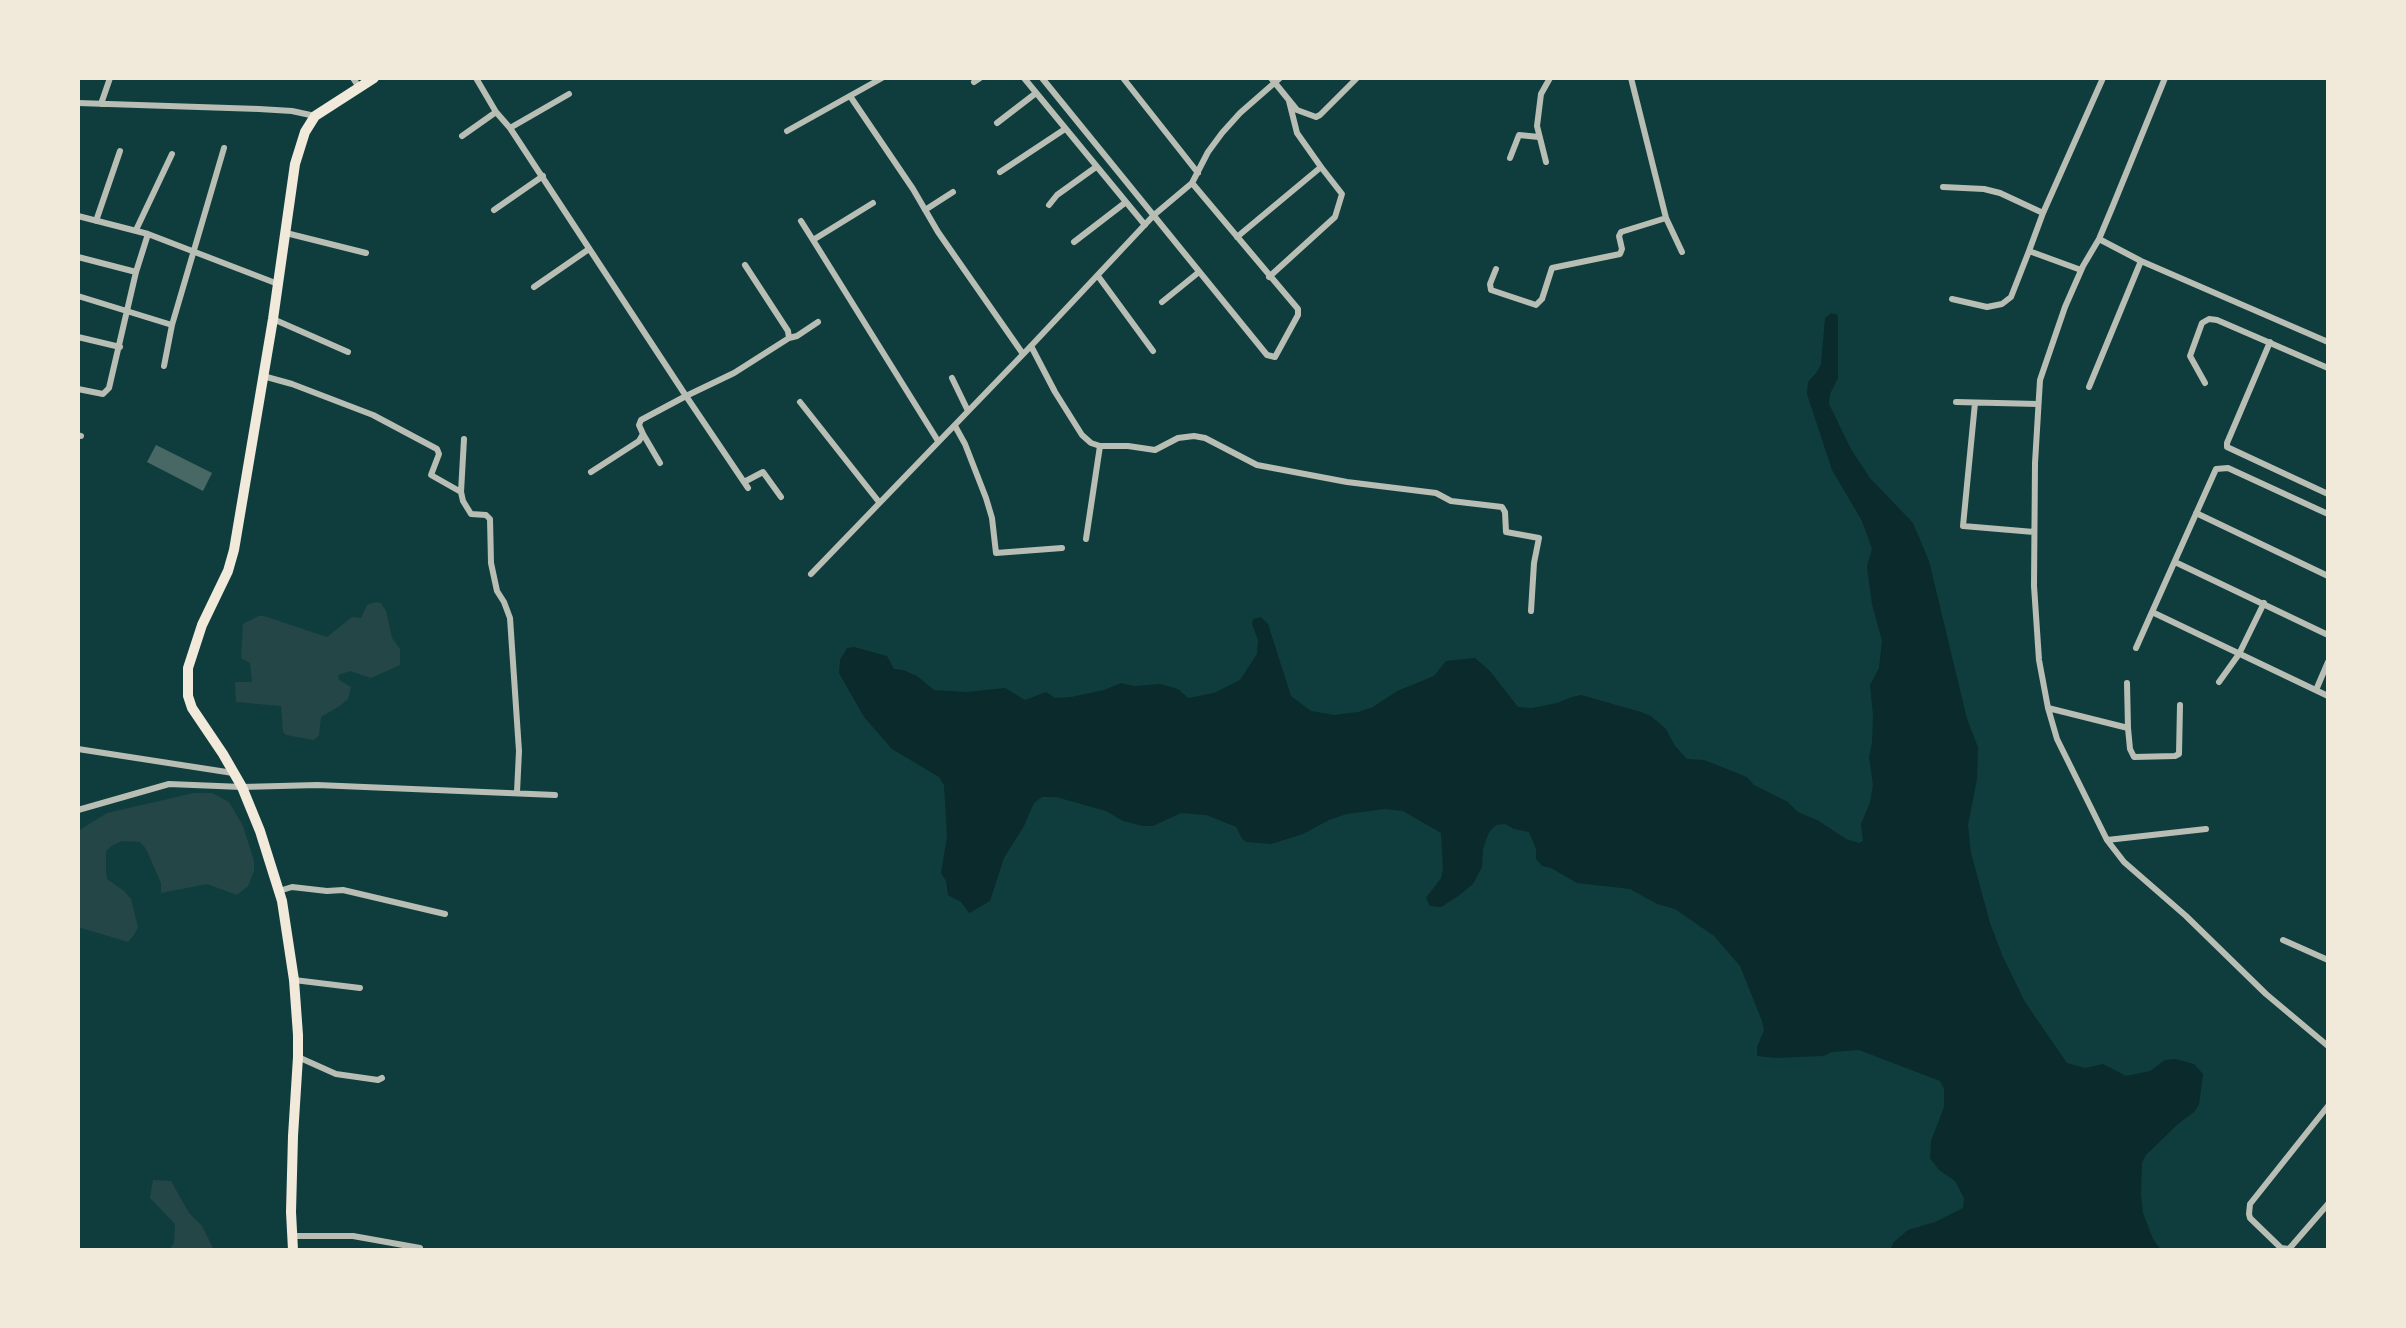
<!DOCTYPE html>
<html>
<head>
<meta charset="utf-8">
<style>
  body { margin:0 }
  #map { position:relative; width:2406px; height:1328px; overflow:hidden; background:#0f3d3e; font-family:"Golos Text",sans-serif }
  canvas { display:block }
  .frame { position:absolute; inset:0; border:80px solid #f1e9da; pointer-events:none }
</style>
</head>
<body>
<div id="map">
<canvas width="2406" height="1328"></canvas>
<div class="frame"></div>
</div>
<script>
const ctx = document.querySelector('canvas').getContext('2d');
ctx.lineJoin = 'round';
function paint(path, color) {
  ctx.fillStyle = color;
  ctx.fill(path, 'evenodd');
}
function toPath(rows) {
  const path = new Path2D();
  for (const r of rows) {
    path.moveTo(r[0], r[1]);
    for (let i = 2; i < r.length; i += 2) path.lineTo(r[i], r[i + 1]);
  }
  return path;
}
function strokePath(path, color, width, dash) {
  ctx.strokeStyle = color;
  ctx.lineWidth = width;
  ctx.lineCap = dash ? 'butt' : 'round';
  ctx.setLineDash(dash || []);
  ctx.stroke(path);
}
paint(toPath([
  [376,602,381,603,386,611,392,638,400,649,400,665,371,678,350,671,338,675,339,680,351,687,348,699,341,705,321,717,319,735,314,740,286,735,283,732,281,706,236,702,235,682,252,682,250,663,241,658,243,624,259,616,264,616,327,637,352,617,361,618,367,605],
  [194,793,212,793,229,802,243,826,254,861,254,871,248,886,237,895,207,884,161,893,161,883,146,849,140,842,122,841,113,845,106,851,106,870,107,879,124,891,131,899,138,927,134,935,128,942,78,927,78,831,107,813],
  [153,1180,171,1181,189,1213,202,1226,214,1250,169,1250,174,1243,175,1224,150,1198]
]), '#244646');
paint(toPath([
  [1831,313,1838,315,1838,378,1830,394,1829,404,1851,449,1870,478,1913,523,1929,561,1967,719,1978,747,1977,779,1968,825,1971,853,1990,923,2003,957,2025,1002,2067,1063,2085,1068,2103,1064,2126,1076,2150,1071,2165,1060,2175,1059,2194,1064,2203,1074,2199,1105,2194,1112,2178,1124,2146,1155,2142,1163,2141,1194,2143,1213,2153,1239,2161,1250,1890,1250,1894,1242,1908,1230,1935,1222,1963,1208,1964,1198,1955,1181,1939,1170,1930,1158,1931,1141,1944,1107,1944,1089,1940,1081,1859,1050,1832,1052,1823,1056,1775,1058,1757,1056,1757,1047,1764,1030,1762,1021,1740,966,1714,936,1675,909,1657,904,1630,889,1577,883,1551,868,1542,866,1536,859,1536,849,1529,832,1514,829,1505,824,1496,825,1489,832,1483,849,1482,867,1473,884,1457,897,1441,907,1430,906,1426,898,1441,878,1443,869,1441,833,1403,811,1385,809,1347,814,1329,820,1303,834,1271,844,1247,842,1243,840,1236,827,1206,815,1181,813,1153,826,1143,826,1123,821,1106,811,1056,797,1042,797,1034,803,1024,826,1004,858,990,901,969,913,961,902,948,895,946,881,941,873,947,837,944,785,939,777,892,749,864,717,839,673,840,660,847,648,854,647,887,656,894,669,903,670,917,676,934,690,967,692,1005,688,1025,700,1046,692,1055,698,1071,697,1104,690,1121,683,1134,686,1160,684,1178,689,1188,698,1214,693,1240,680,1257,654,1258,640,1252,624,1253,619,1261,617,1268,624,1291,696,1311,711,1334,715,1358,712,1373,707,1397,691,1434,676,1446,661,1475,658,1490,671,1518,707,1532,708,1557,703,1572,697,1581,695,1641,712,1651,716,1666,729,1675,746,1687,759,1704,760,1747,777,1754,785,1788,802,1798,812,1819,821,1846,839,1859,843,1863,841,1861,824,1870,802,1873,785,1869,757,1872,743,1873,716,1870,685,1879,668,1882,641,1872,604,1868,575,1867,566,1872,549,1862,521,1832,470,1807,394,1808,382,1817,372,1821,364,1825,318]
]), '#0a2a2b');
paint(toPath([
  [156,445,212,473,203,491,147,462]
]), '#486865');
strokePath(toPath([
  [353,78,359,87],
  [476,78,496,112,510,128,686,396,734,373,789,338,788,331,745,265],
  [1024,78,1145,225],
  [1042,78,1267,355,1275,357,1298,315,1298,309,1192,183],
  [1123,78,1198,173],
  [1271,78,1297,110,1316,117,1320,115,1357,78],
  [1631,78,1666,218,1682,252],
  [2165,78,2112,208,2099,239,2083,266,2065,307,2040,380,2035,463,2034,586,2039,660,2048,708,2057,739,2107,840,2124,862,2186,916,2266,994,2328,1046],
  [974,82,980,78],
  [850,96,913,189,938,232,1023,354],
  [1289,101,1297,133,1321,167],
  [78,103,259,109,292,111,315,116],
  [101,104,110,78],
  [997,123,1036,93],
  [510,128,569,94],
  [787,131,882,78],
  [462,136,496,112],
  [1510,158,1519,135,1539,137],
  [1546,162,1537,126,1541,94,1550,78],
  [1000,172,1065,129],
  [1943,187,1984,189,2000,193,2043,213],
  [873,203,813,240,938,441],
  [1049,205,1057,195,1096,167],
  [494,210,543,176],
  [925,210,953,192],
  [78,216,148,234,278,284],
  [96,221,120,151],
  [801,221,813,240],
  [136,230,172,154],
  [286,233,366,253],
  [1237,237,1321,167,1342,194,1335,217,1269,277],
  [2099,239,2141,261,2328,342],
  [1074,242,1126,202],
  [78,257,136,272],
  [1496,269,1490,284,1491,290,1536,305,1542,299,1552,268,1620,254,1622,249,1619,236,1621,232,1666,218],
  [2081,270,2029,251,2043,213,2103,78],
  [1098,276,1153,351],
  [534,287,589,249],
  [78,296,172,325],
  [1952,299,1987,307,2002,304,2011,297,2029,251],
  [1162,302,1199,272],
  [273,319,348,352],
  [78,337,120,347],
  [789,338,797,336,818,322],
  [2270,342,2227,443,2227,447,2328,494],
  [1031,346,1055,392,1082,435,1091,443,1100,446,1128,446,1155,450,1178,438,1194,436,1205,438,1257,465,1347,482,1436,493,1451,501,1502,507,1505,512,1506,532,1539,538,1534,563,1531,611],
  [164,366,172,325,224,148],
  [263,376,292,384,373,415,437,449,439,454,431,475,461,492],
  [952,378,968,411],
  [2205,383,2190,356,2202,323,2209,319,2217,320,2328,368],
  [2089,387,2141,261],
  [78,389,103,394,109,388,136,272,148,234],
  [800,402,879,502],
  [1956,402,2038,404],
  [1975,403,1963,526,2034,532],
  [955,426,965,444,986,498,992,518,996,553,1062,548],
  [643,434,660,463],
  [78,435,81,436],
  [464,439,461,492,463,501,471,514,486,515,490,519,491,563,497,591,504,602,510,618,519,751,517,792],
  [591,472,639,441,643,434,639,425,641,420,686,396,748,488],
  [744,482,763,472,781,497],
  [2196,513,2328,576],
  [2328,514,2228,468,2216,469,2152,612,2328,696],
  [1086,539,1100,446],
  [2175,562,2328,635],
  [811,574,1031,346,1154,215,1192,183,1208,152,1222,133,1240,113,1280,78],
  [2136,648,2152,612],
  [2219,682,2239,654,2264,603],
  [2316,690,2328,662],
  [2048,708,2128,728,2127,683],
  [2128,728,2130,749,2134,757,2175,756,2179,754,2180,705],
  [78,749,233,773],
  [78,810,169,784,242,787,317,785,555,795],
  [2107,840,2206,829],
  [279,891,292,887,327,891,343,890,445,914],
  [2283,940,2328,960],
  [294,980,360,988],
  [298,1057,336,1074,378,1080,382,1078],
  [2328,1106,2250,1204,2249,1214,2250,1218,2281,1248,2289,1249,2328,1204],
  [292,1236,353,1236,420,1248]
]), '#b8beb3', 6);
strokePath(toPath([
  [293,1250,291,1212,293,1136,298,1057,298,1035,294,980,282,901,260,831,242,787,223,754,192,708,188,696,188,668,202,625,228,571,234,550,273,319,295,164,305,132,315,116,374,78]
]), '#f1e9da', 10);
</script>
</body>
</html>
